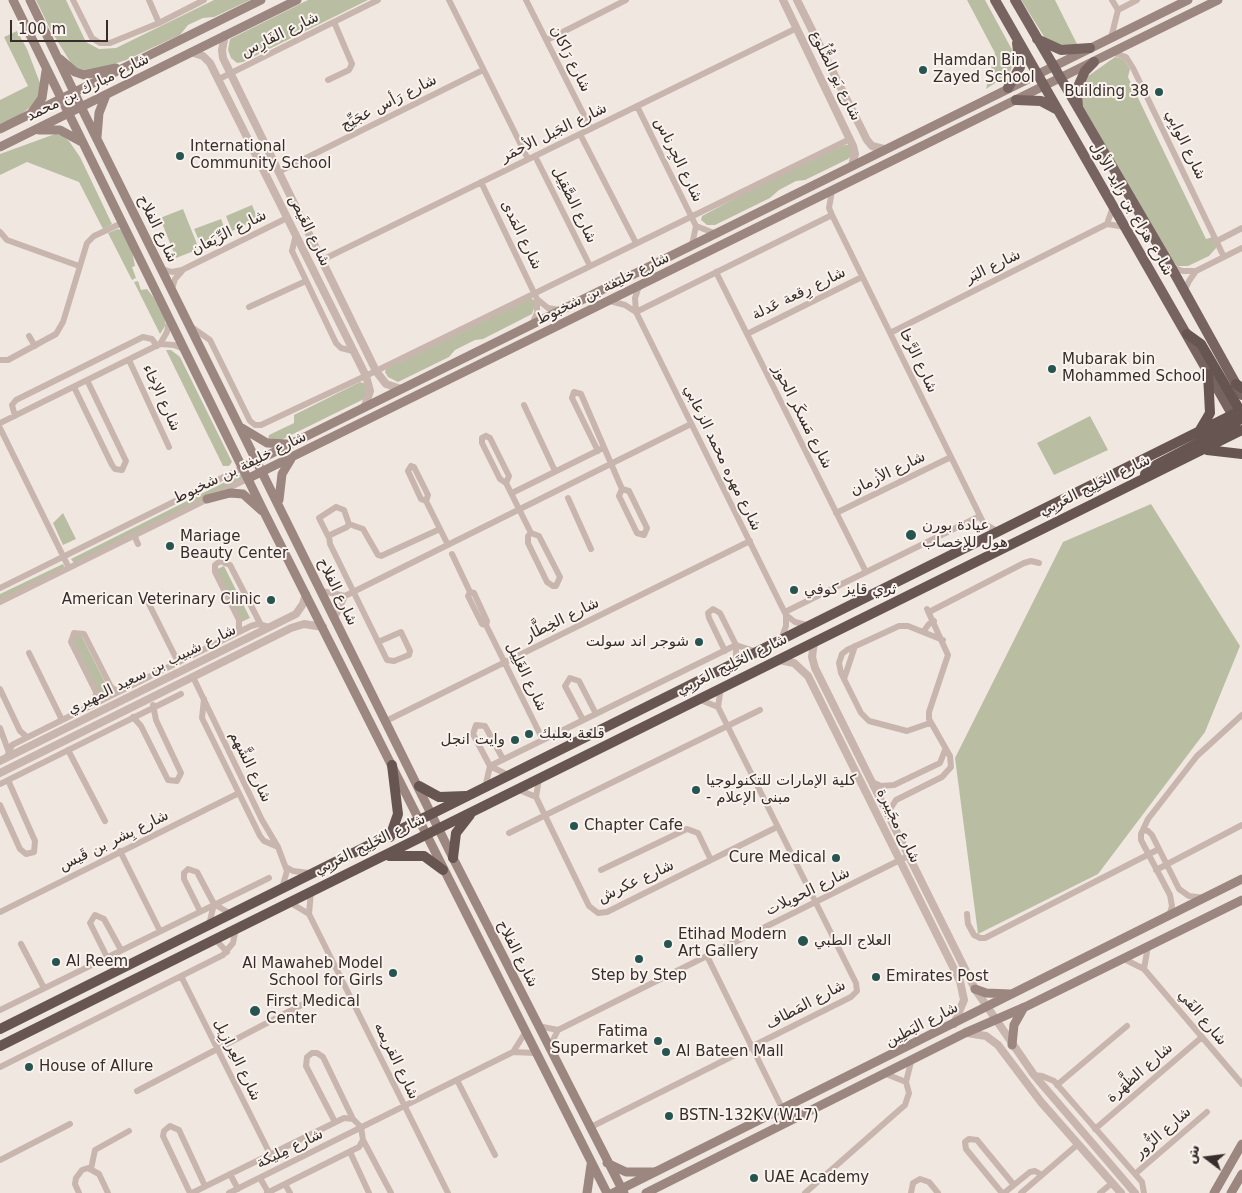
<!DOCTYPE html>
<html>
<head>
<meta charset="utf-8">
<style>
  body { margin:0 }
  #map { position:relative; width:1242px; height:1193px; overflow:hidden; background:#f1e7e1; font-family:"DejaVu Sans","Noto Naskh Arabic",sans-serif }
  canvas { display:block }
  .north { position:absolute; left:1182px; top:1133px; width:50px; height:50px; -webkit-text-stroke:4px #f9f2ed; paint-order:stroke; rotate:285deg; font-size:14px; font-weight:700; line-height:20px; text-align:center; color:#372e2b }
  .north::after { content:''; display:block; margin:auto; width:18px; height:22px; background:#372e2b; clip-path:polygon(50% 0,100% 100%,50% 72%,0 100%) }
  .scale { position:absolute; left:10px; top:20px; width:98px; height:22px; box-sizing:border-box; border:2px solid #372e2b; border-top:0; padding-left:6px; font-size:15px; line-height:18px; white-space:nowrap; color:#372e2b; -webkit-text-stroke:4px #f9f2ed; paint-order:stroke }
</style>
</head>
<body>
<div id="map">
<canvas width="1242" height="1193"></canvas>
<div class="north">ش</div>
<div class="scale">100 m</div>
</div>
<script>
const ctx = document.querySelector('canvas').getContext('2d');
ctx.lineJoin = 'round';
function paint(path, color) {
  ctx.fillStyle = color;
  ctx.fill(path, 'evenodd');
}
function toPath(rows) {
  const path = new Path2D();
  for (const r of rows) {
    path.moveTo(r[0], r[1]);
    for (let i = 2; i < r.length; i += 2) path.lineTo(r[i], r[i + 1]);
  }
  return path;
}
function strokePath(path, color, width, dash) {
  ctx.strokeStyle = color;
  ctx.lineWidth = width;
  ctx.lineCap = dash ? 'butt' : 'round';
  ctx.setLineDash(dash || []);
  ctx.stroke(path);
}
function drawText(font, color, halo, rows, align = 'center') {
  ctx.font = font + ' "DejaVu Sans","Noto Naskh Arabic",sans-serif';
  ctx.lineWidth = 4;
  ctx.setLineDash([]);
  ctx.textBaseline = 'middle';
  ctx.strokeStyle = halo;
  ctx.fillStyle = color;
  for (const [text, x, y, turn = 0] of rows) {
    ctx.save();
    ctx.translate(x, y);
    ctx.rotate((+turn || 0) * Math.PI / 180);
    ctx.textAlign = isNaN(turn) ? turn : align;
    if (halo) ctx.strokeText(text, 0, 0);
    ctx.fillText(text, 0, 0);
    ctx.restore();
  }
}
paint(toPath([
  [36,0,66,0,86,42,99,49,116,48,214,0,250,0,214,17,203,18,188,25,180,35,126,60,88,73,76,68,71,63,50,29],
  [308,0,368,0,243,62,237,63,231,58,228,50,230,39],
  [967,0,985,0,1016,57,1009,74,986,89,995,53],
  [1021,0,1055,0,1077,44,1066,47,1053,44,1045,38],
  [17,31,27,49,40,83,40,95,33,105,15,119,0,126,0,100,28,86,4,37],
  [1115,57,1124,59,1130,69,1128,77,1206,239,1213,237,1216,242,1216,248,1209,256,1188,266,1177,266,1170,258,1082,107,1084,79],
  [55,134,62,135,69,141,80,157,112,224,103,229,79,182,27,162,0,175,0,154],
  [851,144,852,155,848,159,805,180,796,181,779,190,770,198,715,225,707,225,701,220,702,216,784,172,840,146],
  [252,205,258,219,232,231,226,216],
  [183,209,199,249,176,258,160,218],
  [221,219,227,235,201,245,194,229],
  [118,229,121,230,132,251,135,266,132,267,136,278,132,280,108,233],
  [138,281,141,290,147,289,154,298,165,319,165,326,160,334,134,282],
  [530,297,536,302,532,314,483,339,475,340,455,350,449,357,398,382,388,377,385,372,386,369],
  [166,350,171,350,180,357,232,462,229,466,223,466],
  [360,382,366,384,367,390,364,399,277,442,268,440,269,435,294,423,294,415],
  [1090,416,1108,450,1054,475,1037,443],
  [241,474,243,479,74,563,71,559],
  [1151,504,1240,646,1205,732,1098,874,978,934,955,758,1063,542],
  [63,513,76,539,63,545,53,523],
  [63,564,65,568,0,600,0,594],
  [224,566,250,618,239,623,213,571],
  [80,633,109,690,98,696,70,640]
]), '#b9bea2');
strokePath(toPath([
  [73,0,92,38,100,43,110,43,159,23,204,0],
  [149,0,159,23],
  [449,0,528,159],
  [526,0,591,129],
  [1118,10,1137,0],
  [1111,38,1118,10,1112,0],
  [547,40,626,0],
  [1114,53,1126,57,1133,68,1224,257],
  [219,79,378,0],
  [328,80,349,70,352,64,334,22],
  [637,106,696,226,692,245],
  [580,134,636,243],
  [535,156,590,266],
  [278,172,483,70],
  [481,182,537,299,548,308,559,310],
  [832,191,829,208,832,215,984,524,999,532],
  [1107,224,1113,207],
  [696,226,714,233],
  [0,232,7,240,79,266],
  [296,234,292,251,336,343,341,348,353,351],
  [1217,241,1242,228],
  [322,260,797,28],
  [1171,267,1183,271,1196,271],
  [162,269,172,272,182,270,287,218],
  [716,272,866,572],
  [639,286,635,298,636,312,786,615,795,622,810,626],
  [172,289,175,279,182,271],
  [1184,292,1189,281,1196,271,1242,248],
  [610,301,625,305,636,312],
  [249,307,306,281],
  [636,312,832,215],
  [532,324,537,313,537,299],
  [190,326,210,340,250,421,255,425,261,425,376,371,850,139],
  [890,333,1107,224,1125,227],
  [747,334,862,277],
  [29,336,35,346],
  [160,344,167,332,169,320],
  [0,360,8,360,56,334,63,322,87,243,94,236,122,223],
  [129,360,169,447],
  [74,387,112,465,115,469,122,470,126,461,87,380],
  [524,405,555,471],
  [15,416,12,405,16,400,143,337,152,339,157,346],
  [0,423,160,344,174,345,184,349],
  [0,428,69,568],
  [486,436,490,438,509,476,506,483,500,479,482,443,482,438,486,436],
  [598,451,572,398,574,392,581,394,622,489],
  [411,466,414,467,428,495,426,501,421,499,408,471,411,466],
  [506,483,531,533],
  [622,489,629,491,647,528,644,535,637,533,619,496,622,489],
  [221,492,249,478],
  [512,493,601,449],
  [568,498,591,549],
  [426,501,448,545],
  [336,507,344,510,349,524,347,527,328,536,319,518,336,507],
  [836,513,951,457],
  [349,524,363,529,378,555,381,556,440,529],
  [531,533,539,536,560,577,556,586,553,586,547,582,528,543,528,536,531,533],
  [134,535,138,544],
  [329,536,330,544,387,660,394,661,409,655,410,651,401,632,378,642],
  [452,554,470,592],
  [0,588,244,467],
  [322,591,345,596],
  [470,592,474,593,487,621,486,625,482,624,468,596,470,592],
  [146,598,178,662],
  [0,602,210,498],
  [785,612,980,516],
  [929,612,1024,563,1031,561,1039,563],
  [335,618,345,596,691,424],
  [486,625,543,740],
  [239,632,239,620,215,572,215,565,220,561,230,565,261,625],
  [923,632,929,624,934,621],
  [781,640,786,626,786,615],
  [736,645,757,652],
  [725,651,709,618,708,613,713,609,720,613,736,645,736,663],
  [29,653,62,720],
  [193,677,262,820,278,847,287,871,282,888],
  [844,679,855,646],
  [0,689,20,731,27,737],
  [204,699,202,718,260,836,264,841,278,847],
  [698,699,718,707],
  [95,703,96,692,71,642,74,633,84,634,111,687,118,692],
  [133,717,141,726,168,780,177,781,181,773,156,720,153,705],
  [583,720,565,686,570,678,579,681,596,714],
  [386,721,750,541],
  [930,723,907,731,869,721,861,713,841,673,839,663,842,654,847,650,899,626,908,626,943,640],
  [0,728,8,750],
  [68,750,105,821],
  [7,757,12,745,251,626,258,624,269,627],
  [503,759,485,726,476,725,473,734,490,766,510,776],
  [490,766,736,645],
  [539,779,536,797,589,906,598,913,607,912,777,827],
  [872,782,881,786,894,785,940,763,945,750],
  [0,784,181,694],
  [485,788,490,766],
  [517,789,536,797],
  [0,805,20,849,26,854,34,852,35,841,8,780],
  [887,814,896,800,942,777,951,767,950,756,929,719,929,712,948,655,927,609],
  [1143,830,1148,831,1152,835,1179,889,1189,896,1204,898],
  [509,833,760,710],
  [120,851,160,931],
  [286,867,293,871,309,873],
  [601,870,687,829,698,833,711,860],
  [1156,870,1242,825],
  [311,892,309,914,448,1193],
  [289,902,309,914],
  [200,911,184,879,184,873,188,869,197,872,214,904,231,914],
  [0,912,239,793],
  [967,914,968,924,974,935,980,938,985,938,1159,849],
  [1169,916,1172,906,1170,895,1141,840,1141,834,1148,819,1197,756,1242,715],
  [209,925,214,904],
  [215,939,227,952],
  [21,944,44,988],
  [707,956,783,1110],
  [107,957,90,923,95,915,104,919,121,950],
  [1122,958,1144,969,1242,1084],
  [1144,969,1148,946],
  [181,976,270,1154],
  [0,1010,269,878],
  [538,1026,558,1030],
  [549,1048,558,1030,908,856],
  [513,1052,525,1033],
  [0,1067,223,955,233,943,236,928],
  [886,1074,906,1082],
  [1034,1075,1042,1076,1054,1081,1135,1174,1142,1182,1144,1193],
  [457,1080,495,1155],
  [1057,1085,1127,1026],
  [137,1091,309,1001],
  [335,1122,306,1066,307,1057,312,1053,317,1053,323,1057,353,1119],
  [589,1128,851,997,857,991,856,983,718,707,721,687],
  [1095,1129,1202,1037],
  [363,1140,391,1193],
  [350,1152,369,1193],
  [0,1160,70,1124],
  [91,1169,95,1150,129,1131],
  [230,1174,238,1189],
  [1135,1174,1207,1112],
  [260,1178,268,1192],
  [285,1184,290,1193],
  [79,1193,75,1184,76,1178,82,1170,88,1168,99,1174,108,1193],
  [190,1193,163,1136,164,1131,170,1126,179,1130,205,1186],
  [192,1193,344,1118,353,1119,361,1127,363,1140,359,1147,267,1193],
  [229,1193,513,1052,535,1053],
  [805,1193,905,1105,909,1093,906,1082,911,1062],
  [911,1193,913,1183,920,1179,929,1182,938,1193],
  [1002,1193,966,1149,965,1142,969,1139,977,1140,1014,1185],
  [1004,1193,1030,1172,1035,1171,1042,1175],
  [1021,1193,1077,1145],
  [1100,1193,1112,1183]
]), '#c8b6ae', 6);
strokePath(toPath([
  [783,0,853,146,855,154,852,165],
  [797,0,867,140,872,146,884,149],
  [225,35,222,50,223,58,376,371,386,384,401,389],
  [191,52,203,56,210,63,366,376,370,391,365,406],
  [814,642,812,657,815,668,975,989,1034,1075,1135,1193],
  [779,660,794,663,808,676,960,981,964,1000,954,1024],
  [0,761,296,614,303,604,306,594],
  [0,773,291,628,304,624,323,627],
  [967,1033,986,1036,998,1045,1041,1102,1121,1193]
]), '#c8b6ae', 8);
strokePath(toPath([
  [13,0,265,514,607,1193],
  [30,0,85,115,453,858,624,1193],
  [60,59,75,72,84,75,116,68],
  [32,112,42,98,46,71],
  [0,129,261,0],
  [39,130,60,130,80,141],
  [97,137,99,113,106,95],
  [0,147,297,0],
  [242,428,267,443,287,444],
  [244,467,1188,0],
  [249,478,1218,0],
  [207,499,230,493,243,494,262,511],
  [279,500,282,474,291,459],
  [975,989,986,993,1011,994],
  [1012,1045,1014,1025,1024,1007],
  [607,1163,626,1172,654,1172],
  [587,1193,591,1165],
  [613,1193,1242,879],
  [646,1193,965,1033,1025,1007,1242,900],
  [1214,1193,1242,1144],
  [1231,1193,1242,1174]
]), '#9b8680', 9);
strokePath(toPath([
  [995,0,1236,421],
  [1015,0,1171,267,1242,395],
  [1037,39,1061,50,1090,48],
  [1008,88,1020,67,1017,43],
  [1016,100,1041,101,1056,109],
  [1078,108,1077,89,1085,71,1094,62]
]), '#77635f', 10);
strokePath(toPath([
  [1187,334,1201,344,1242,414],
  [1236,384,1242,388],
  [1200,430,1210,413,1208,374],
  [1207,450,1242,454],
  [1145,474,1156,465,1225,429,1242,418],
  [419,786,439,797,466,796],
  [390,837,398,814,392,765],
  [389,856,424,856,443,870],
  [453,858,456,833,470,815],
  [0,1029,1242,410],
  [0,1046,1242,430]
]), '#675552', 10);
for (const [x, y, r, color] of [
  [923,70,5,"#265451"],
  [1159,92,5,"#265451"],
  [180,156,5,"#265451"],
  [1052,369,5,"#265451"],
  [911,535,6,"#265451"],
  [170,546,5,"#265451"],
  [794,590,5,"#265451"],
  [271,600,5,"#265451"],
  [699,642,5,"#265451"],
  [529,734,5,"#265451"],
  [515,740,5,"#265451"],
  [696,790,5,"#265451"],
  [574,826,5,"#265451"],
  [836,858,5,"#265451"],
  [803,941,6,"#265451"],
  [668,944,5,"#265451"],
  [639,959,5,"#265451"],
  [56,962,5,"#265451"],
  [393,973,5,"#265451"],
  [876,977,5,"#265451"],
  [255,1011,6,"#265451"],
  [658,1041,5,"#265451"],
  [666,1052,5,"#265451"],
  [29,1067,5,"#265451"],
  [669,1116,5,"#265451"],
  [754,1178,5,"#265451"]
]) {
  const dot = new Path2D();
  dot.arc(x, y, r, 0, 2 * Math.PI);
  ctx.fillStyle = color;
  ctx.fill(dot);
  strokePath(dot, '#f9f2ed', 2);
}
drawText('15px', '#372e2b', '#f9f2ed', [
  ["شارع الفَارِس",280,35,-26],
  ["شارع رَاكان",570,59,63],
  ["شارع يَو الضُّلُوع",835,76,64],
  ["شارع مبارك بن محمد",88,88,-26],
  ["شارع رَأس عجَيِّج",389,103,-27],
  ["شارع الجَبل الأحمَر",554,133,-26],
  ["شارع الوابِي",1185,145,64],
  ["شارع الجِرناس",678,160,64],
  ["شارع الصَّقِيل",574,205,64],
  ["شارع هزاع بن زايد الأول",1131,209,60],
  ["شارع الفلاح",157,229,64],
  ["شارع الغَيص",309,231,64],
  ["شارع الرِّيَعان",229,233,-27],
  ["شارع المَدى",521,235,64],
  ["شارع البَر",993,267,-26],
  ["شارع خليفة بن شخبوط",603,289,-26],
  ["شارع رِقعة عَدلة",799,294,-26],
  ["شارع الرَّخا",918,361,64],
  ["شارع الإخاء",161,398,65],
  ["شارع مَسكَر الحوز",802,417,63],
  ["شارع مهره محمد الزعابي",722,458,64],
  ["شارع خليفة بن شخبوط",240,468,-26],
  ["شارع الأزمان",888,474,-26],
  ["شارع الخَلِيج العَربِي",1095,486,-26],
  ["شارع الفلاح",337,592,64],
  ["شارع الخِطَّار",562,620,-26],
  ["شارع الخَلِيج العَربِي",732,665,-26],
  ["شارع شبيب بن سعيد المهيري",152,670,-26],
  ["شارع الغَلِيل",526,677,64],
  ["شارع الشَّهم",250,767,64],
  ["شارع مجَيبرة",898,826,64],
  ["شارع بِشر بن قَيس",114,841,-26],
  ["شارع الخَلِيج العَربِي",370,845,-26],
  ["شارع عكرش",636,882,-25],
  ["شارع الحويلات",808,892,-26],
  ["شارع الفلاح",517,954,63],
  ["شارع المَطاف",806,1005,-28],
  ["شارع الفَي",1202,1018,50],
  ["شارع البَطِين",922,1025,-27],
  ["شارع العِرازِيل",237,1060,64],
  ["شارع القريمه",396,1061,64],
  ["شارع الظَّهَرة",1140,1073,-41],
  ["شارع الزُّور",1163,1133,-41],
  ["شارع مِليكة",290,1149,-26]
]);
drawText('15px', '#372e2b', '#f9f2ed', [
  ["Hamdan Bin",933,61],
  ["Zayed School",933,78],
  ["Building 38",1149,92,"right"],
  ["International",190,147],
  ["Community School",190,164],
  ["Mubarak bin",1062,360],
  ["Mohammed School",1062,377],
  ["عيادة بورن",922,526],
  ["هول للإخصاب",922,543],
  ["Mariage",180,537],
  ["Beauty Center",180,554],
  ["ثري قايز كوفي",804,590],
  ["American Veterinary Clinic",261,600,"right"],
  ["شوجر اند سولت",689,642,"right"],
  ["قلعة بعلبك",539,734],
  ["وايت انجل",505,740,"right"],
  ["كلية الإمارات للتكنولوجيا",706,781],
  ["- مبنى الإعلام",706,798],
  ["Chapter Cafe",584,826],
  ["Cure Medical",826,858,"right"],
  ["Etihad Modern",678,935],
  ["Art Gallery",678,952],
  ["العلاج الطبي",814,941],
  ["Al Reem",66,962],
  ["Al Mawaheb Model",383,964,"right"],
  ["School for Girls",383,981,"right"],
  ["Step by Step",639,976,"center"],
  ["Emirates Post",886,977],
  ["First Medical",266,1002],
  ["Center",266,1019],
  ["Fatima",648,1032,"right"],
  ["Supermarket",648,1049,"right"],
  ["Al Bateen Mall",676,1052],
  ["House of Allure",39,1067],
  ["BSTN-132KV(W17)",679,1116],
  ["UAE Academy",764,1178]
], 'left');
</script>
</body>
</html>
